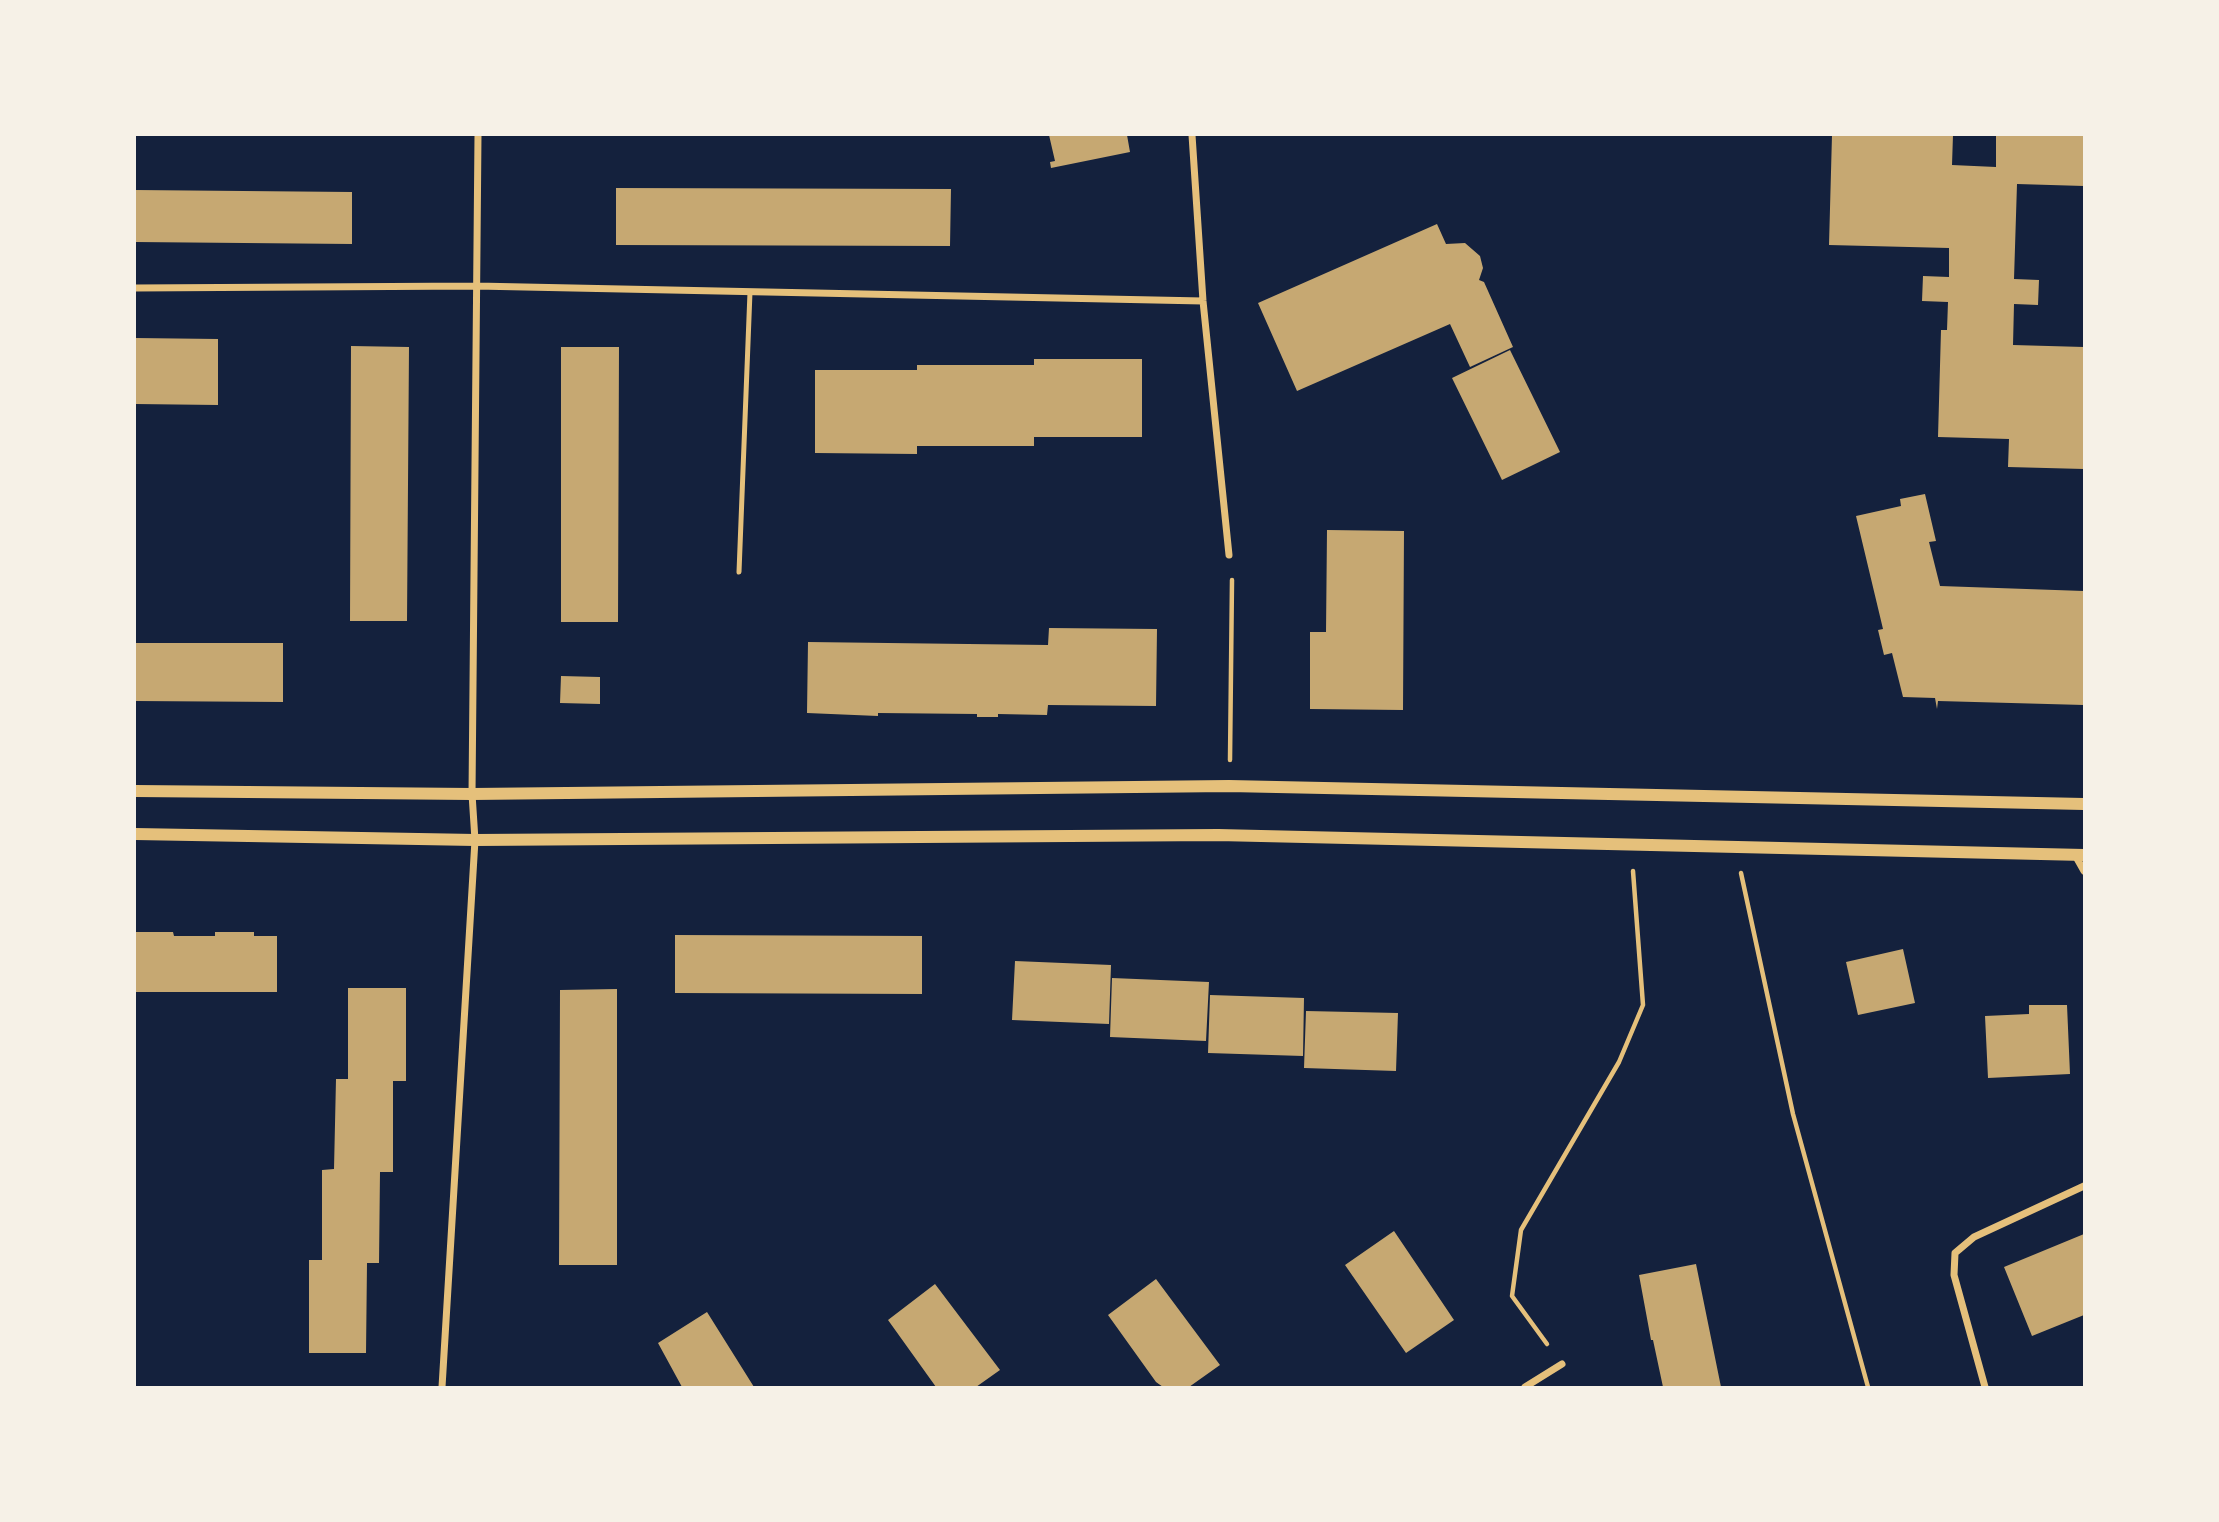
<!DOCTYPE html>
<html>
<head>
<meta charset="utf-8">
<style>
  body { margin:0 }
  #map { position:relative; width:2219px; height:1522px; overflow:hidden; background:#14213d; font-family:"Alegreya Sans",sans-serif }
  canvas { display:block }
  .frame { position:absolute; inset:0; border:136px solid #f6f1e7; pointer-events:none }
</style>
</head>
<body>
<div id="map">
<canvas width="2219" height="1522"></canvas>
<div class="frame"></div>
</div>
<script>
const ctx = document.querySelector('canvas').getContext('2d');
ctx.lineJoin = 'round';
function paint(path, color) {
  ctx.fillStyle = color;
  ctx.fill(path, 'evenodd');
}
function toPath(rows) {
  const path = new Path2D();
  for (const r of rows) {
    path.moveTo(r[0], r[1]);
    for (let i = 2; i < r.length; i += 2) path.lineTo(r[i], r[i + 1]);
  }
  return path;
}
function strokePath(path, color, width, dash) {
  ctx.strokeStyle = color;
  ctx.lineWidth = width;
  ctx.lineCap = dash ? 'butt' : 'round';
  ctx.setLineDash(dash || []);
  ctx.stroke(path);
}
paint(toPath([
  [1049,135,1127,135,1130,152,1051,168,1050,162,1055,161],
  [1832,135,1953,135,1952,165,1996,167,1996,135,2084,135,2084,186,2017,184,2014,279,2039,280,2038,305,2014,304,2013,345,2084,347,2084,469,2008,467,2009,439,1938,437,1941,330,1947,330,1948,302,1922,301,1923,276,1949,277,1949,248,1829,245],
  [616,188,951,189,950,246,616,245],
  [135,190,352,192,352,244,135,242],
  [1437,224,1446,244,1465,243,1480,256,1483,268,1479,280,1484,282,1513,347,1470,367,1450,324,1297,391,1258,303],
  [135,338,218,339,218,405,135,404],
  [351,346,409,347,407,621,350,621],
  [561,347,619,347,618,622,561,622],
  [1510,350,1560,452,1502,480,1452,378],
  [1034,359,1142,359,1142,437,1034,437,1034,446,917,446,917,454,815,453,815,370,917,370,917,365,1034,365],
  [1925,494,1936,541,1929,542,1940,586,2084,591,2084,705,1938,701,1937,709,1935,698,1903,697,1892,653,1884,655,1878,630,1883,629,1856,516,1901,506,1900,499],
  [1327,530,1404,531,1403,710,1310,709,1310,632,1326,632],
  [1049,628,1157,629,1156,706,1048,705,1047,715,998,714,998,717,977,717,977,714,878,713,878,716,807,713,808,642,1048,645],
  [135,643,283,643,283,702,135,701],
  [561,676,600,677,600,704,560,703],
  [135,932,173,932,174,936,215,936,215,932,254,932,254,936,277,936,277,992,135,992],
  [675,935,922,936,922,994,675,993],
  [1903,949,1915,1003,1858,1015,1846,962],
  [1015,961,1111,965,1109,1024,1012,1020],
  [1112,978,1209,982,1206,1041,1110,1037],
  [348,988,406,988,406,1081,393,1081,393,1172,380,1172,379,1263,367,1263,366,1353,309,1353,309,1260,322,1260,322,1170,334,1169,336,1079,348,1079],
  [617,989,617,1265,559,1265,560,990],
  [1210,995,1304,998,1303,1056,1208,1053],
  [2029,1005,2067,1005,2070,1074,1988,1078,1985,1016,2029,1014],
  [1306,1011,1398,1013,1396,1071,1304,1068],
  [1394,1231,1454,1320,1406,1353,1345,1265],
  [2084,1234,2084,1315,2032,1336,2004,1267],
  [1696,1264,1721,1387,1663,1387,1653,1340,1651,1340,1639,1275],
  [1156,1279,1220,1365,1189,1387,1163,1387,1156,1382,1108,1315],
  [935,1284,1000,1370,976,1387,936,1387,888,1320],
  [707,1312,754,1387,682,1387,658,1343]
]), '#c6a872');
strokePath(toPath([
  [1230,760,1232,580],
  [1741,873,1793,1114,1868,1387],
  [1547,1344,1512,1296,1521,1230,1619,1062,1643,1005,1633,871]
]), '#e5c07b', 4.5);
strokePath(toPath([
  [739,572,750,292]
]), '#e5c07b', 5);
strokePath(toPath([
  [1192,135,1203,301,1229,555],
  [135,288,476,286,1203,301],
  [2075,855,2084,871],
  [442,1387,475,840,472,794,478,135],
  [1525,1387,1562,1364],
  [1985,1387,1954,1275,1955,1253,1974,1237,2084,1186]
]), '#e5c07b', 7);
strokePath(toPath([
  [135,791,472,794,1229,786,2084,804],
  [135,834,475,840,1218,835,2084,855]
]), '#e5c07b', 12);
</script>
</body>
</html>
